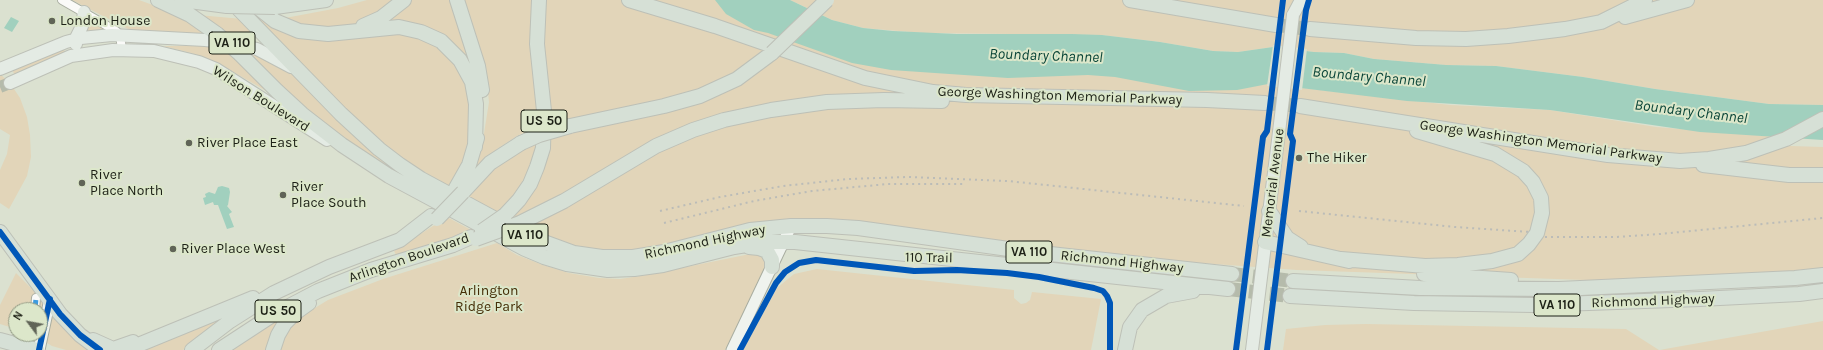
<!DOCTYPE html>
<html>
<head>
<meta charset="utf-8">
<style>
  body { margin:0 }
  #map { position:relative; width:1823px; height:350px; overflow:hidden; background:#dbe1d0; font-family:Karla,sans-serif }
  canvas { display:block }
  .north { position:absolute; left:8px; top:302px; width:40px; height:40px; box-sizing:border-box; background:#dce7ca; border:1px solid #909882; border-radius:50%; rotate:302deg; font-size:11px; font-weight:700; line-height:16px; text-align:center; color:#1d2116 }
  .north::after { content:''; display:block; margin:auto; width:14px; height:18px; background:#606457; clip-path:polygon(50% 0,100% 100%,50% 72%,0 100%) }
</style>
</head>
<body>
<div id="map">
<canvas width="1823" height="350"></canvas>
<div class="north">N</div>
</div>
<script>
const ctx = document.querySelector('canvas').getContext('2d');
ctx.lineJoin = 'round';
function paint(path, color) {
  ctx.fillStyle = color;
  ctx.fill(path, 'evenodd');
}
function toPath(rows) {
  const path = new Path2D();
  for (const r of rows) {
    path.moveTo(r[0], r[1]);
    for (let i = 2; i < r.length; i += 2) path.lineTo(r[i], r[i + 1]);
  }
  return path;
}
function strokePath(path, color, width, dash) {
  ctx.strokeStyle = color;
  ctx.lineWidth = width;
  ctx.lineCap = dash ? 'butt' : 'round';
  ctx.setLineDash(dash || []);
  ctx.stroke(path);
}
function drawText(font, color, halo, rows, align = 'center') {
  ctx.font = font + ' Karla,sans-serif';
  ctx.lineWidth = 4;
  ctx.setLineDash([]);
  ctx.textBaseline = 'middle';
  ctx.strokeStyle = halo;
  ctx.fillStyle = color;
  for (const [text, x, y, turn = 0] of rows) {
    ctx.save();
    ctx.translate(x, y);
    ctx.rotate((+turn || 0) * Math.PI / 180);
    ctx.textAlign = isNaN(turn) ? turn : align;
    if (halo) ctx.strokeText(text, 0, 0);
    ctx.fillText(text, 0, 0);
    ctx.restore();
  }
}
paint(toPath([
  [72,0,139,0,172,12,211,34,134,32],
  [367,0,401,0,356,26,316,30,280,19,338,8],
  [410,0,452,0,476,79,455,48,375,25],
  [463,0,534,0,540,125,517,136,497,149,469,177,482,146,489,102,487,84],
  [542,0,736,0,760,20,1130,74,1268,84,1450,105,1550,110,1656,127,1770,136,1791,146,1823,147,1823,272,1671,283,1297,270,1008,249,791,226,649,255,557,248,505,215,537,167],
  [790,0,1823,0,1823,105,1769,104,1655,89,1583,77,1496,66,1446,65,1374,59,1344,53,1314,52,1273,47,1238,52,1213,51,1160,42,1102,35,923,33,863,28,832,20],
  [198,15,242,19,256,36,252,39,231,37],
  [252,17,260,17,300,37,314,40,341,40,388,33,412,35,444,50,463,73,473,102,468,141,462,164,450,187,404,160,363,128],
  [88,19,102,27,102,29,84,33],
  [163,46,222,46,277,97,221,65,191,53],
  [62,49,67,52,15,76,12,69],
  [249,52,268,60,293,74,416,183,382,164,347,142,296,100],
  [0,74,10,83,20,98,27,117,30,135,31,157,27,176,9,209,0,203,0,170,7,154,10,135,0,129],
  [540,141,536,155,520,191,499,213,466,195,500,161],
  [447,217,473,231,397,257,394,251],
  [497,243,517,255,543,265,569,273,599,278,620,279,647,275,755,253,767,259,765,271,725,350,279,350,285,336,292,325,305,314,328,300,383,279],
  [817,269,1014,290,1014,298,1021,304,1026,303,1030,300,1032,292,1101,299,1091,350,743,350,777,288,794,274],
  [16,273,44,301,94,350,66,350,52,346,32,334,40,334,40,310,16,310,16,329,0,324,0,305],
  [233,310,183,350,133,350],
  [290,312,269,350,229,350],
  [1823,321,1823,350,1660,350,1665,349],
  [1366,324,1626,329,1659,350,1283,350,1286,329,1325,325]
]), '#e2d5b9');
paint(toPath([
  [715,0,790,0,832,20,863,28,893,31,957,34,1072,34,1102,35,1160,42,1213,51,1238,52,1273,47,1314,52,1344,53,1374,59,1446,65,1496,66,1583,77,1655,89,1769,104,1823,105,1823,140,1700,132,1550,110,1407,101,1268,84,1237,90,1189,91,1115,77,1088,75,1008,78,891,70,852,63,768,33,754,30,726,14],
  [11,17,19,21,12,32,4,28],
  [222,186,229,188,230,192,228,205,227,206,232,212,229,214,234,227,227,229,218,205,214,205,213,202,205,205,203,198,206,197,205,194,209,192,215,194,218,187]
]), '#a1d0be');
paint(toPath([
  [1273,45,1307,49,1302,90,1267,86]
]), '#dbe1d0');
strokePath(toPath([
  [0,87,10,83]
]), '#b5bbab', 12, [12, 6]);
strokePath(toPath([
  [1276,25,1310,29],
  [1265,103,1300,106],
  [1232,274,1293,281],
  [1228,289,1290,296]
]), '#b5bbab', 14, [14, 7]);
const street = toPath([
  [62,0,116,31,120,35,122,50],
  [35,310,36,298]
]);
const secondary = toPath([
  [39,350,50,299],
  [732,350,791,226]
]);
const primary = toPath([
  [1293,15,1301,0],
  [76,44,75,40,82,26,84,12],
  [0,69,66,42,81,38,112,35,205,40,232,43,257,49,291,67],
  [10,83,71,56,113,50,154,51,199,62,216,69,327,140],
  [1252,350,1279,132]
]);
const highway = toPath([
  [158,0,190,15,217,34],
  [182,0,227,6],
  [230,0,341,114,379,149,400,165,421,179,525,235,574,253,602,257,633,257,664,252,750,230,791,226,827,226,858,228,1023,251,1232,274],
  [457,0,478,66,482,90],
  [629,0,715,26,865,78,933,92,966,95,1207,100,1265,103],
  [1130,0,1276,25],
  [250,1,275,21,299,31,328,34,399,27,421,32,441,41,460,60,472,82,476,104,475,147],
  [275,7,326,0],
  [1625,17,1687,0],
  [363,26,381,18,404,0],
  [1310,29,1416,38,1466,39,1508,36,1565,29,1601,22,1645,0],
  [240,54,277,91,302,114,342,145,389,176,525,249,544,257,567,264,608,270,634,269,663,265,734,247,765,242,795,242,1228,289],
  [1300,106,1608,155,1680,161,1709,159,1746,153,1786,139,1823,119],
  [570,126,664,106,700,96,737,79,772,53],
  [1703,165,1789,175,1823,175],
  [456,188,469,165,477,138],
  [463,192,490,163,521,143],
  [1269,211,1287,238,1301,247],
  [505,215,519,200,530,184,537,167,543,148,544,111,537,44,539,0],
  [520,223,564,201,656,146,693,130,724,120,771,110,827,102,884,100,942,101],
  [0,232,60,314,80,335,100,350],
  [1265,242,1349,261],
  [749,247,759,248,767,251,772,260,772,267],
  [1341,259,1425,266,1458,265,1492,261,1518,254,1529,244,1537,233,1542,213,1541,198,1533,182,1523,171,1495,154,1417,131],
  [1424,274,1511,280],
  [1293,281,1420,288,1559,289,1795,278,1823,275],
  [1290,296,1414,303,1533,305,1700,299,1799,294,1823,291],
  [0,340,37,350],
  [93,340,113,349,133,342],
  [126,350,253,298],
  [192,350,230,321,274,293,329,267,400,240,431,216],
  [219,350,274,314,318,291,371,270,453,245,471,237],
  [273,350,278,335,285,323,295,313,309,303],
  [1125,350,1130,327,1142,310,1166,296,1193,291]
]);
strokePath(street, '#a8ada0', 10);
strokePath(secondary, '#a8ada0', 13);
strokePath(primary, '#bdc0b7', 14);
strokePath(highway, '#bdc0b7', 16);
strokePath(street, '#fafaf8', 8);
strokePath(secondary, '#eff3ee', 11);
strokePath(primary, '#e4ebe4', 12);
strokePath(highway, '#d6e0d6', 14);
strokePath(toPath([
  [660,211,720,197,783,186,848,179,908,177,1008,181,1244,206],
  [1299,211,1455,227,1530,232],
  [664,223,754,201,812,191,888,184,965,184],
  [1545,237,1616,237,1660,234,1823,218]
]), '#bbbcb8', 2, [2, 4]);
const primaryBridge = toPath([
  [1279,132,1293,15]
]);
const highwayBridge = toPath([
  [227,6,275,7],
  [217,34,240,54],
  [772,53,827,0],
  [521,143,539,135,570,126],
  [437,219,463,192],
  [482,231,505,215],
  [476,239,520,223]
]);
strokePath(primaryBridge, '#bdc0b7', 14, []);
strokePath(highwayBridge, '#bdc0b7', 16, []);
strokePath(primaryBridge, '#e4ebe4', 12);
strokePath(highwayBridge, '#d6e0d6', 14);
strokePath(toPath([
  [35,310,36,298]
]), '#3c9bdf', 5, [10, 5]);
strokePath(toPath([
  [0,232,60,314,80,335,100,350],
  [39,350,50,299],
  [740,350,776,283,785,272,799,263,816,260,914,271,957,270,1007,273,1039,277,1094,288,1103,291,1107,296,1110,303,1110,350],
  [1236,350,1263,137,1267,131,1283,0],
  [1267,350,1293,141,1290,134,1306,10,1309,0]
]), '#0057b8', 6);
for (const [x, y, r, color] of [
  [52,21,4,"#606457"],
  [189,143,4,"#606457"],
  [1299,158,4,"#606457"],
  [82,183,4,"#606457"],
  [283,195,4,"#606457"],
  [173,249,4,"#606457"]
]) {
  const dot = new Path2D();
  dot.arc(x, y, r, 0, 2 * Math.PI);
  ctx.fillStyle = color;
  ctx.fill(dot);
  strokePath(dot, '#dce7ca', 1.5);
}
for (const [x, y, w] of [
  [232,43,46],
  [544,121,46],
  [525,235,46],
  [1029,252,46],
  [1557,305,46],
  [278,311,46]
]) {
  const box = new Path2D();
  box.roundRect(x - w / 2, y - 11, w, 22, 3);
  ctx.fillStyle = '#dce7ca';
  ctx.fill(box);
  strokePath(box, '#1d2116', 1);
}
drawText('bold 13px', '#1d2116', null, [
  ["VA 110",232,43],
  ["US 50",544,121],
  ["VA 110",525,235],
  ["VA 110",1029,252],
  ["VA 110",1557,305],
  ["US 50",278,311]
]);
drawText('14px', '#1d2116', '#dce7ca', [
  ["London House",60,21],
  ["River Place East",197,143],
  ["The Hiker",1307,158],
  ["River",90,175],
  ["Place North",90,191],
  ["River",291,187],
  ["Place South",291,203],
  ["River Place West",181,249]
], 'left');
drawText('14px', '#1d2116', '#dce7ca', [
  ["George Washington Memorial Parkway",1060,96,2],
  ["Wilson Boulevard",261,99,32],
  ["George Washington Memorial Parkway",1541,142,8],
  ["Memorial Avenue",1273,183,-83],
  ["Richmond Highway",705,242,-12],
  ["Arlington Boulevard",409,258,-19],
  ["110 Trail",929,258,1],
  ["Richmond Highway",1122,262,6],
  ["Richmond Highway",1653,301,-2]
]);
drawText('14px', '#442d06', '#dce7ca', [
  ["Arlington",489,291],
  ["Ridge Park",489,307]
]);
drawText('italic 15px', '#084437', '#dce7ca', [
  ["Boundary Channel",1046,56,2],
  ["Boundary Channel",1369,77,5],
  ["Boundary Channel",1691,112,7]
]);
</script>
</body>
</html>
